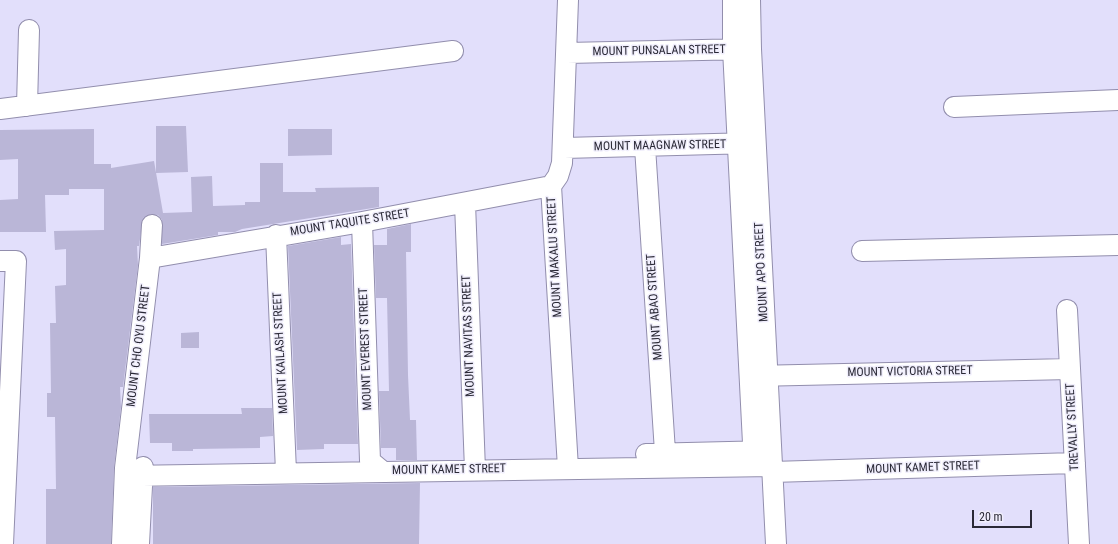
<!DOCTYPE html>
<html>
<head>
<meta charset="utf-8">
<style>
  body { margin:0 }
  #map { position:relative; width:1118px; height:544px; overflow:hidden; background:#e2dffb; font-family:"Roboto Condensed",sans-serif }
  canvas { display:block }
  .scale { position:absolute; left:972px; top:510px; width:60px; height:18px; box-sizing:border-box; border:2px solid #2a2936; border-top:0; padding-left:5px; font-size:12px; line-height:14px; white-space:nowrap; color:#2a2936; -webkit-text-stroke:3px #f0eefc; paint-order:stroke }
</style>
</head>
<body>
<div id="map">
<canvas width="1118" height="544"></canvas>
<div class="scale">20 m</div>
</div>
<script>
const ctx = document.querySelector('canvas').getContext('2d');
ctx.lineJoin = 'round';
function paint(path, color) {
  ctx.fillStyle = color;
  ctx.fill(path, 'evenodd');
}
function toPath(rows) {
  const path = new Path2D();
  for (const r of rows) {
    path.moveTo(r[0], r[1]);
    for (let i = 2; i < r.length; i += 2) path.lineTo(r[i], r[i + 1]);
  }
  return path;
}
function strokePath(path, color, width, dash) {
  ctx.strokeStyle = color;
  ctx.lineWidth = width;
  ctx.lineCap = dash ? 'butt' : 'round';
  ctx.setLineDash(dash || []);
  ctx.stroke(path);
}
function drawText(font, color, halo, rows, align = 'center') {
  ctx.font = font + ' "Roboto Condensed",sans-serif';
  ctx.lineWidth = 3;
  ctx.setLineDash([]);
  ctx.textBaseline = 'middle';
  ctx.strokeStyle = halo;
  ctx.fillStyle = color;
  for (const [text, x, y, turn = 0] of rows) {
    ctx.save();
    ctx.translate(x, y);
    ctx.rotate((+turn || 0) * Math.PI / 180);
    ctx.textAlign = isNaN(turn) ? turn : align;
    if (halo) ctx.strokeText(text, 0, 0);
    ctx.fillText(text, 0, 0);
    ctx.restore();
  }
}
paint(toPath([
  [156,126,186,126,188,172,156,173],
  [94,129,94,164,111,164,111,168,154,161,163,213,192,212,191,177,212,176,213,206,245,205,245,202,260,202,260,163,283,163,283,192,316,192,315,188,379,187,379,207,242,229,235,232,218,232,218,235,162,244,162,220,158,215,152,214,143,218,139,246,137,246,138,265,123,387,120,387,121,407,114,467,111,544,46,544,46,489,56,489,55,417,47,417,47,393,51,393,50,323,56,323,55,286,66,285,66,249,55,250,54,231,104,230,104,189,69,189,69,195,45,195,46,232,0,232,0,200,18,199,18,159,0,160,0,130],
  [288,129,332,129,332,155,288,156],
  [411,224,411,252,406,252,408,375,410,420,416,420,417,460,396,460,396,448,381,448,379,391,389,391,387,298,376,298,374,245,387,245,387,229],
  [341,237,341,245,351,244,358,444,324,444,324,449,297,450,288,246],
  [199,332,199,348,181,348,181,333],
  [241,408,272,408,273,436,260,437,260,448,193,449,193,451,172,451,172,443,150,443,149,414,242,414],
  [420,483,419,544,153,544,153,487]
]), '#bab6d7');
const minor = toPath([
  [733,0,733,49,754,463],
  [750,0,751,49,776,544],
  [567,53,747,49],
  [27,106,29,30],
  [954,107,1118,100],
  [0,109,453,51],
  [645,147,666,467],
  [564,148,752,143],
  [465,203,475,470],
  [362,222,370,461,382,471],
  [276,235,286,472],
  [862,251,1118,245],
  [150,258,362,222,551,186],
  [0,261,16,261,3,544],
  [1067,310,1079,544],
  [754,376,1070,369],
  [646,454,770,451],
  [568,468,551,186,558,176,562,163,568,0],
  [772,472,1075,463],
  [126,476,772,466],
  [122,544,125,468,150,258,152,225],
  [139,544,143,467]
]);
strokePath(minor, '#928ead', 22);
strokePath(minor, '#fff', 20);
drawText('12px', '#2a2936', '#f0eefc', [
  ["MOUNT PUNSALAN STREET",659,51,-1],
  ["MOUNT MAAGNAW STREET",660,146,-1],
  ["MOUNT TAQUITE STREET",350,223,-9],
  ["MOUNT MAKALU STREET",555,257,-93],
  ["MOUNT APO STREET",762,272,-93],
  ["MOUNT ABAO STREET",655,307,-94],
  ["MOUNT NAVITAS STREET",469,336,-92],
  ["MOUNT CHO OYU STREET",139,346,-83],
  ["MOUNT EVEREST STREET",366,349,-92],
  ["MOUNT KAILASH STREET",281,353,-93],
  ["MOUNT VICTORIA STREET",910,372,-1],
  ["TREVALLY STREET",1073,427,-93],
  ["MOUNT KAMET STREET",923,468,-2],
  ["MOUNT KAMET STREET",449,470,-1]
]);
</script>
</body>
</html>
